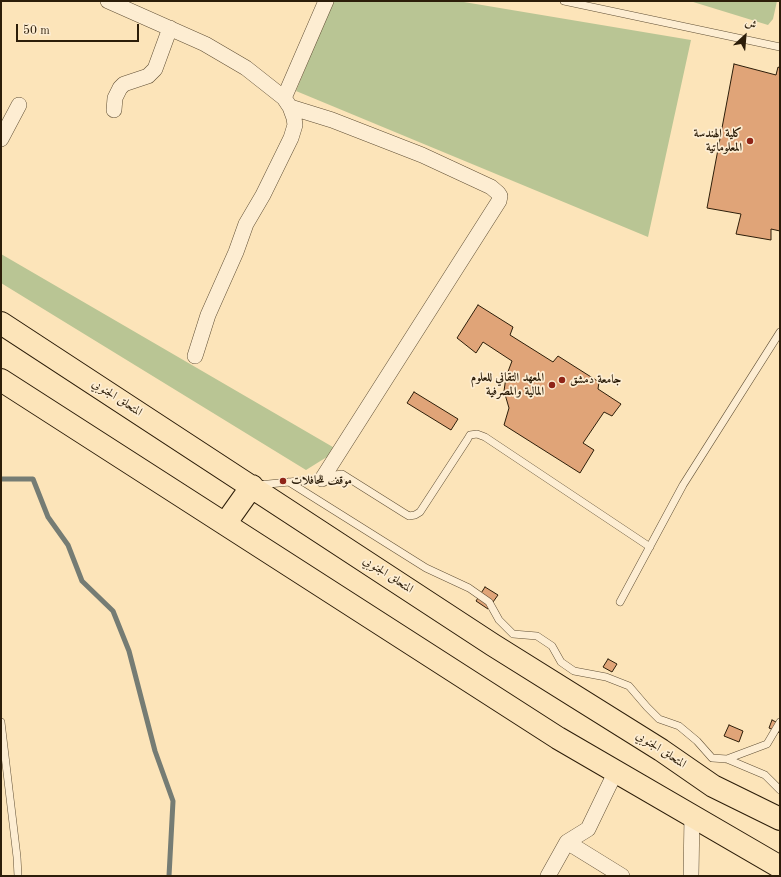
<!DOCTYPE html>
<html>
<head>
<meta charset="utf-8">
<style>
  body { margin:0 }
  #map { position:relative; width:781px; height:877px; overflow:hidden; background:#fce4b9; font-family:"Old Standard TT",Amiri,serif }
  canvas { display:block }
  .frame { position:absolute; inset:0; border:2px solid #2c1d09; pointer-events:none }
  .north { position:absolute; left:725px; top:16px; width:40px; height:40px; -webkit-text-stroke:3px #fdedd2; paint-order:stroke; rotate:26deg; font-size:11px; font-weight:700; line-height:16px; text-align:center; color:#2c1d09 }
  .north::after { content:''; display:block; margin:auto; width:14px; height:18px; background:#2c1d09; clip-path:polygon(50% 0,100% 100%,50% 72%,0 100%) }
  .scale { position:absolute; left:16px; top:24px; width:123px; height:18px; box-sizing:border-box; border:2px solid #2c1d09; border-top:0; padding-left:5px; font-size:12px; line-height:14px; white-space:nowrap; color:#2c1d09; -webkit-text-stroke:3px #fdedd2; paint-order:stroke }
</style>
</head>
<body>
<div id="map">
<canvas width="781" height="877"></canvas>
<div class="frame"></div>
<div class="north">ش</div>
<div class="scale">50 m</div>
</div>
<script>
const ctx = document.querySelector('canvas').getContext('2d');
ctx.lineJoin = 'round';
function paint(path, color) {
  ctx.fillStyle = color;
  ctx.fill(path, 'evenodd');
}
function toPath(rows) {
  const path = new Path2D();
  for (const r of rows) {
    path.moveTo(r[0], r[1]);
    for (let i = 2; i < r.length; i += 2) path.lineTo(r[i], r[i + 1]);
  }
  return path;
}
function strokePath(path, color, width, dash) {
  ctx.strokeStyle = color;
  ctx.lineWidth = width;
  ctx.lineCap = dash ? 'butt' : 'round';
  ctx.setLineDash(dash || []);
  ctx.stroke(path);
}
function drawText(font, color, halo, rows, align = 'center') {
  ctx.font = font + ' "Old Standard TT",Amiri,serif';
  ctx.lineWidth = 3.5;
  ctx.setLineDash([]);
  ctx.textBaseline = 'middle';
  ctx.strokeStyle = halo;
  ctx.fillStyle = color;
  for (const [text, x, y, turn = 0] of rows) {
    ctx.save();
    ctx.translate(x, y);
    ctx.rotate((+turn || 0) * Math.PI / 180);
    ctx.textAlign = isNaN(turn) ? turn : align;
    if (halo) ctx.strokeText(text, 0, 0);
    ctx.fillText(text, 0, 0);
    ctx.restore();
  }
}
paint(toPath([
  [333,1,458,1,691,40,648,237,296,91],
  [690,1,777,1,773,19,768,25],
  [1,254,338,450,306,470,1,283]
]), '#b9c594');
strokePath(toPath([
  [1,479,33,479,48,517,68,545,82,581,113,611,129,651,155,751,173,801,169,876]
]), '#757c74', 5);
const building = toPath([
  [734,64,776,75,778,67,780,68,780,231,771,229,771,240,736,234,741,214,707,208,734,64],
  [478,305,513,327,510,335,553,362,558,356,599,382,598,389,621,404,612,416,604,412,583,443,594,450,580,473,504,425,509,408,504,391,506,377,512,361,483,342,476,353,457,338,478,305],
  [414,392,458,419,451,430,407,403,414,392],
  [485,587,498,595,488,609,476,601,485,587],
  [608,659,617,664,612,672,603,667,608,659],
  [772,720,780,724,780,733,769,728,772,720],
  [729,725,743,731,739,742,724,736,729,725]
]);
paint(building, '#e0a478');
strokePath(building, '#2c1d09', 1);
const service = toPath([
  [564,1,780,47],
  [289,482,426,568,469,588,489,602,499,620,513,634,537,636,552,646,561,662,574,671,606,677,629,686,647,707,659,719,679,726,697,741,712,758,727,759,765,775,780,790],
  [258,485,331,478,335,475,342,474,404,513,409,516,415,515,420,512,467,440,470,435,477,434,485,437,650,547],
  [620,602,683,485,780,332],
  [1,722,17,857,18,876],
  [727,759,767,744,780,722]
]);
const minor = toPath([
  [108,1,205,44,246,68,284,98,290,107,294,118,295,125,291,138,263,195,246,224,236,252,208,315,195,356],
  [284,98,326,1],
  [290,107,332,120,422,155,491,187,498,193,500,196,499,201,322,479],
  [114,110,115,98,120,88,124,84,148,76,155,69,170,28],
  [1,139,19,105],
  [567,842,622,876],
  [548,876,567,842,588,829,616,771],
  [691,876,692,815]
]);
const motorway = toPath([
  [1,323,493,645,661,750,713,786,780,819],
  [1,380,558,738,780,867],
  [225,524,252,486]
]);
strokePath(service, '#604f35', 8);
strokePath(minor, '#604f35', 16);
strokePath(motorway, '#2c1d09', 24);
strokePath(service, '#fdedd2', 7);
strokePath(minor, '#fdedd2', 15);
strokePath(motorway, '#fce4b9', 22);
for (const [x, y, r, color] of [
  [750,141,4,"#8f2418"],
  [562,380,4,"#8f2418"],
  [552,385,4,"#8f2418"],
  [283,481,4,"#8f2418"]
]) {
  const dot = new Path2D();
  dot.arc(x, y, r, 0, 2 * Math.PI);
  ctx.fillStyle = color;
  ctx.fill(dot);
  strokePath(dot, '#fdedd2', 1.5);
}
drawText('bold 12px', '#2c1d09', '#fdedd2', [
  ["كلية الهندسة",742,134],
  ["المعلوماتية",742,148],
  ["المعهد التقاني للعلوم",544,378],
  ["المالية والمصرفية",544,392],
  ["جامعة دمشق",570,380,"left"],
  ["موقف للحافلات",291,481,"left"]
], 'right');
drawText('12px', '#2c1d09', '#fdedd2', [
  ["المتحلق الجنوبي",117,398,33],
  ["المتحلق الجنوبي",388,575,33],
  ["المتحلق الجنوبي",661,750,33]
]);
</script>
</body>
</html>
